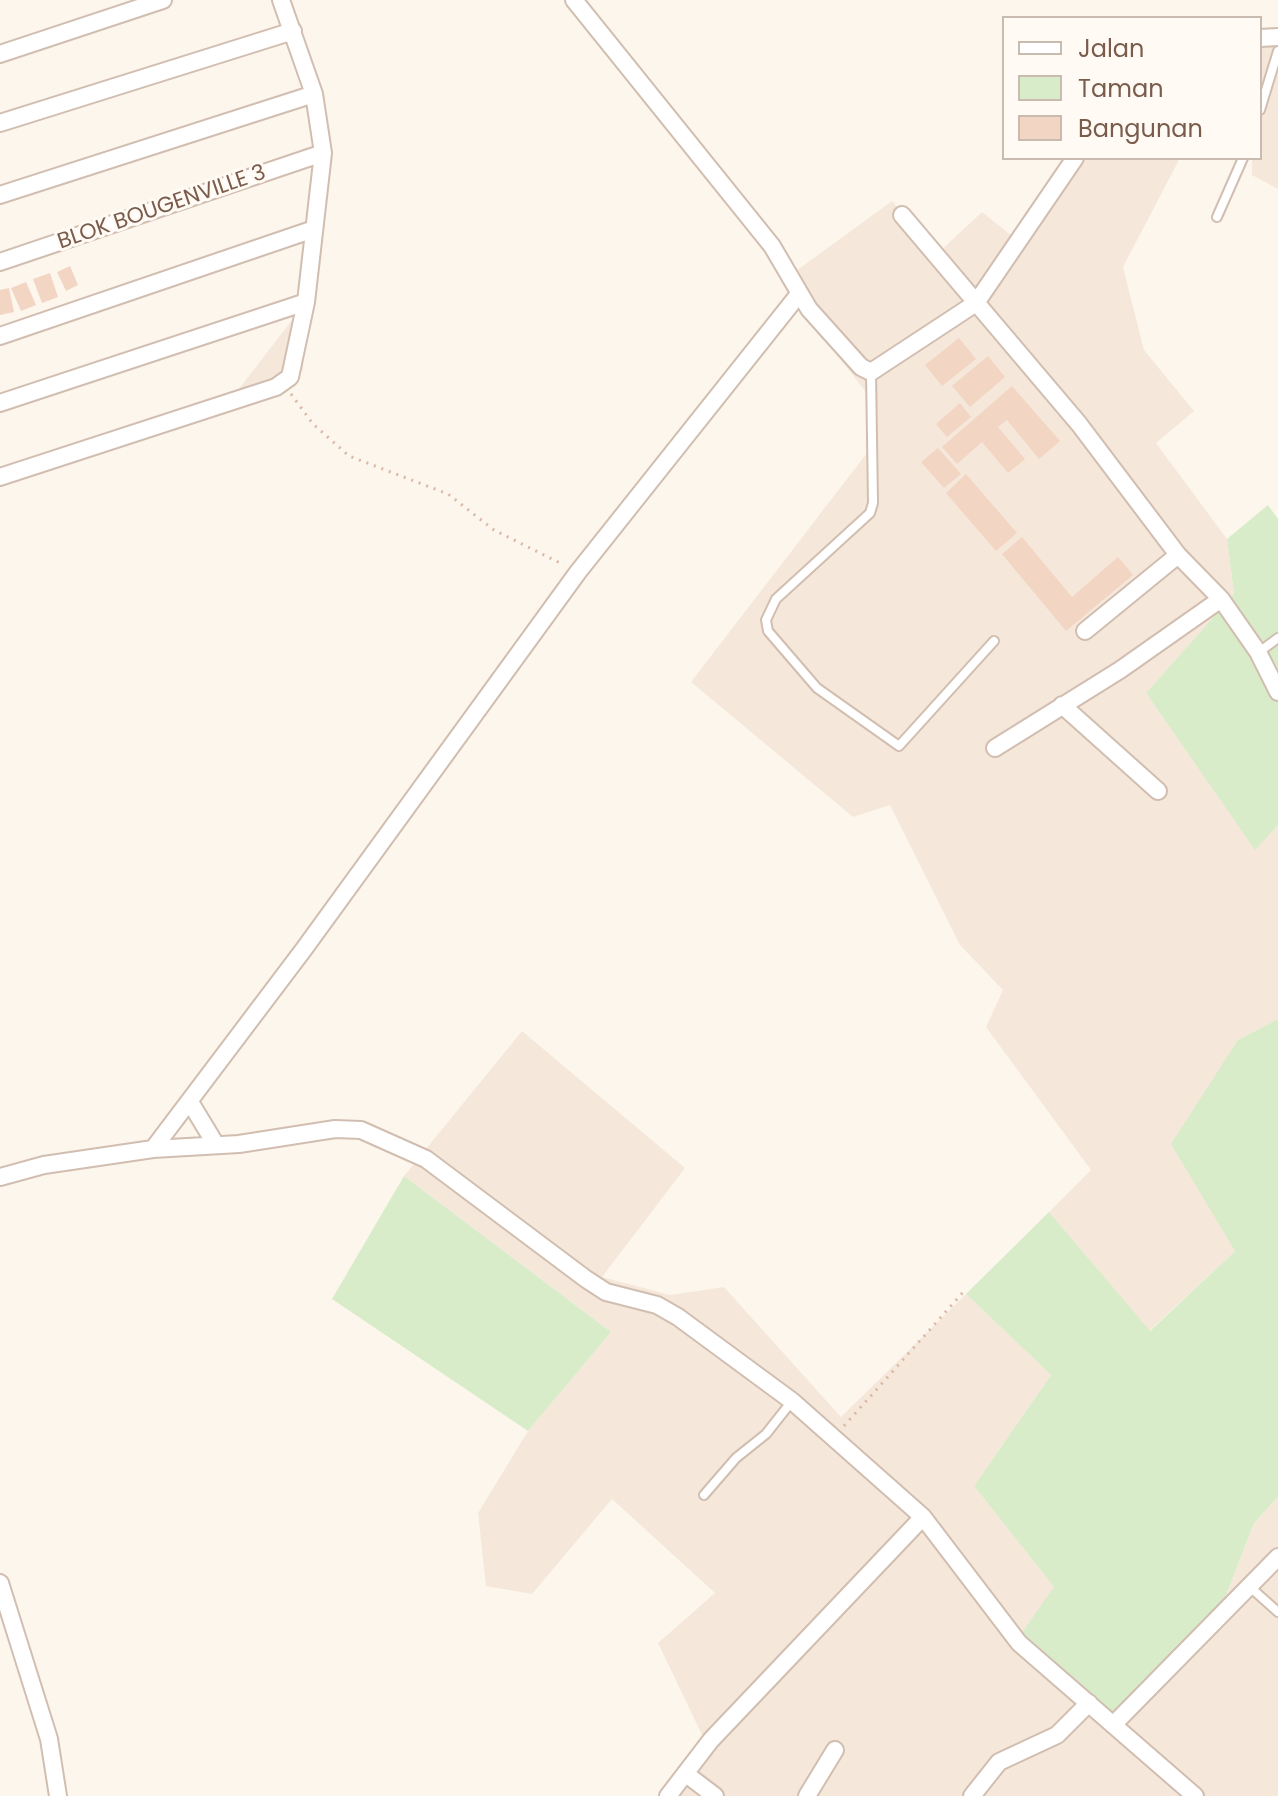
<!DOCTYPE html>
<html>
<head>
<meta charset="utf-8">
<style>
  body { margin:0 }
  #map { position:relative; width:1278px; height:1796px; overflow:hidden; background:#fdf6ec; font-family:Poppins,sans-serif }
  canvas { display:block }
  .legend { position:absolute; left:1002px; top:16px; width:260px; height:144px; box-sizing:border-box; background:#fffaf3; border:2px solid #cabbb1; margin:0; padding:10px 14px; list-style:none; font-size:24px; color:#7a5c4d }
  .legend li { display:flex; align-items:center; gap:16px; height:40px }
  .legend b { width:40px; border:2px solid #cabbb1 }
</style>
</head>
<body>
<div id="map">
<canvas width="1278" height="1796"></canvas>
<ul class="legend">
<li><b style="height:10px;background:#fff"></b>Jalan</li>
<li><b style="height:22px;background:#d8ecc9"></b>Taman</li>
<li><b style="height:22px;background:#f3d5c3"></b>Bangunan</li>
</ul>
</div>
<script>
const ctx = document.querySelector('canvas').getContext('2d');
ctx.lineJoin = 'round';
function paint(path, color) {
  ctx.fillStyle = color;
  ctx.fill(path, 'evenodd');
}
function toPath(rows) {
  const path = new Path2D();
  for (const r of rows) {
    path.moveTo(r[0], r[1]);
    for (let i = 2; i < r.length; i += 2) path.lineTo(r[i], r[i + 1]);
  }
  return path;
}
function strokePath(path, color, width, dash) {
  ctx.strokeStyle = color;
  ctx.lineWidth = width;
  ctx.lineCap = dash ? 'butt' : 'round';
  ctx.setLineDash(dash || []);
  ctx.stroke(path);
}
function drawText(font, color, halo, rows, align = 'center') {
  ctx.font = font + ' Poppins,sans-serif';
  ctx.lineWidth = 6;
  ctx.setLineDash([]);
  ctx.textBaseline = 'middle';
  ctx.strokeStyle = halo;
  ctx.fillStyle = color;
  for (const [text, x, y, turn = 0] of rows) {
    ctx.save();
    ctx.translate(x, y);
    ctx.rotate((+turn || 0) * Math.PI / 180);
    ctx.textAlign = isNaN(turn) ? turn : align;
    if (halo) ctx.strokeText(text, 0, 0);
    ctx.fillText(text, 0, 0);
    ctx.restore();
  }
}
paint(toPath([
  [1278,40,1278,189,1252,175,1252,158,1260,158,1260,43],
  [1081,158,1180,158,1123,267,1144,350,1194,411,1156,443,1227,539,1234,594,1146,693,1255,849,1278,825,1278,1019,1238,1040,1235,1251,1149,1331,1049,1212,1091,1170,986,1027,1003,990,960,945,890,805,853,817,691,682,870,449,872,400,781,282,892,201,938,253,982,212,1017,240],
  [306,302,303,370,279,394,221,412],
  [522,1031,685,1168,602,1277,670,1295,724,1287,841,1417,966,1294,1051,1375,974,1486,1054,1587,1209,1639,1254,1523,1278,1497,1278,1796,675,1796,704,1739,658,1643,715,1593,612,1499,532,1594,486,1586,478,1513,528,1431,611,1332,404,1176]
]), '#f5e8da');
paint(toPath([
  [1268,505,1278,519,1278,825,1255,850,1146,693,1234,594,1227,539],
  [1278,1019,1278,1497,1254,1523,1209,1639,1122,1729,1019,1637,1054,1587,974,1486,1051,1375,966,1294,1049,1212,1150,1331,1235,1251,1171,1144,1238,1040],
  [404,1176,611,1332,528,1431,332,1299]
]), '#d8ecc9');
paint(toPath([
  [70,266,78,285,66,291,57,272],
  [50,273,58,297,42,303,33,279],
  [26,282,36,305,21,311,11,288],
  [9,288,14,312,0,315,0,290],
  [959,338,976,359,942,386,925,365],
  [988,356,1005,377,970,407,952,386],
  [1012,386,1060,441,1039,459,1007,420,998,427,1025,459,1008,473,982,442,957,464,942,447],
  [960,403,971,417,947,437,936,424],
  [938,448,961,474,944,488,921,462],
  [966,474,1017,533,996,551,946,493],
  [1022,537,1072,597,1118,557,1133,575,1066,631,1002,554]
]), '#f3d5c3');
const service = toPath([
  [1260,110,1278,51],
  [1217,217,1243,158],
  [871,372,873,503,870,513,776,599,766,620,768,631,817,688,899,746,994,641],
  [1259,652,1278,638],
  [704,1495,736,1458,766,1434,792,1401],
  [1250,1587,1278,1612]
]);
const minor = toPath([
  [574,0,772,246,809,309,861,367,871,372,976,303,1075,158],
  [1260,38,1278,37],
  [0,54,163,0],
  [0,123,293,31],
  [0,195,314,94],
  [902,215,1079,424,1178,555,1221,599,1258,652,1278,692],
  [0,262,323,153],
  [0,336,314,229],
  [0,403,306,302],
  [0,477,276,387,290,377,306,302,323,153,314,94,281,0],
  [1085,631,1178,555],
  [1062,705,1158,791],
  [995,748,1120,670,1221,599],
  [190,1102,216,1145],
  [153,1149,304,949,578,572,799,294],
  [0,1177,44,1165,153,1149,239,1144,335,1129,361,1130,426,1159,586,1279,606,1292,657,1305,678,1317,792,1401,923,1517,1019,1643,1195,1796],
  [0,1583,49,1739,58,1796],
  [1113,1725,1278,1557],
  [686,1774,715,1796],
  [668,1796,711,1740,923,1517],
  [807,1796,835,1750],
  [972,1796,999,1762,1057,1735,1089,1703]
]);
strokePath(service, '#d1beb0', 12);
strokePath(minor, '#d1beb0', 20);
strokePath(toPath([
  [291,394,313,424,349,456,448,494,494,530,564,565],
  [844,1426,966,1289]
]), '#d9b8a5', 3, [2, 6]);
strokePath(service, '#fff', 8);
strokePath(minor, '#fff', 16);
drawText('22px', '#7a5c4d', '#fffaf3', [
  ["BLOK BOUGENVILLE 3",162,208,-19]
]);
</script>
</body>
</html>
